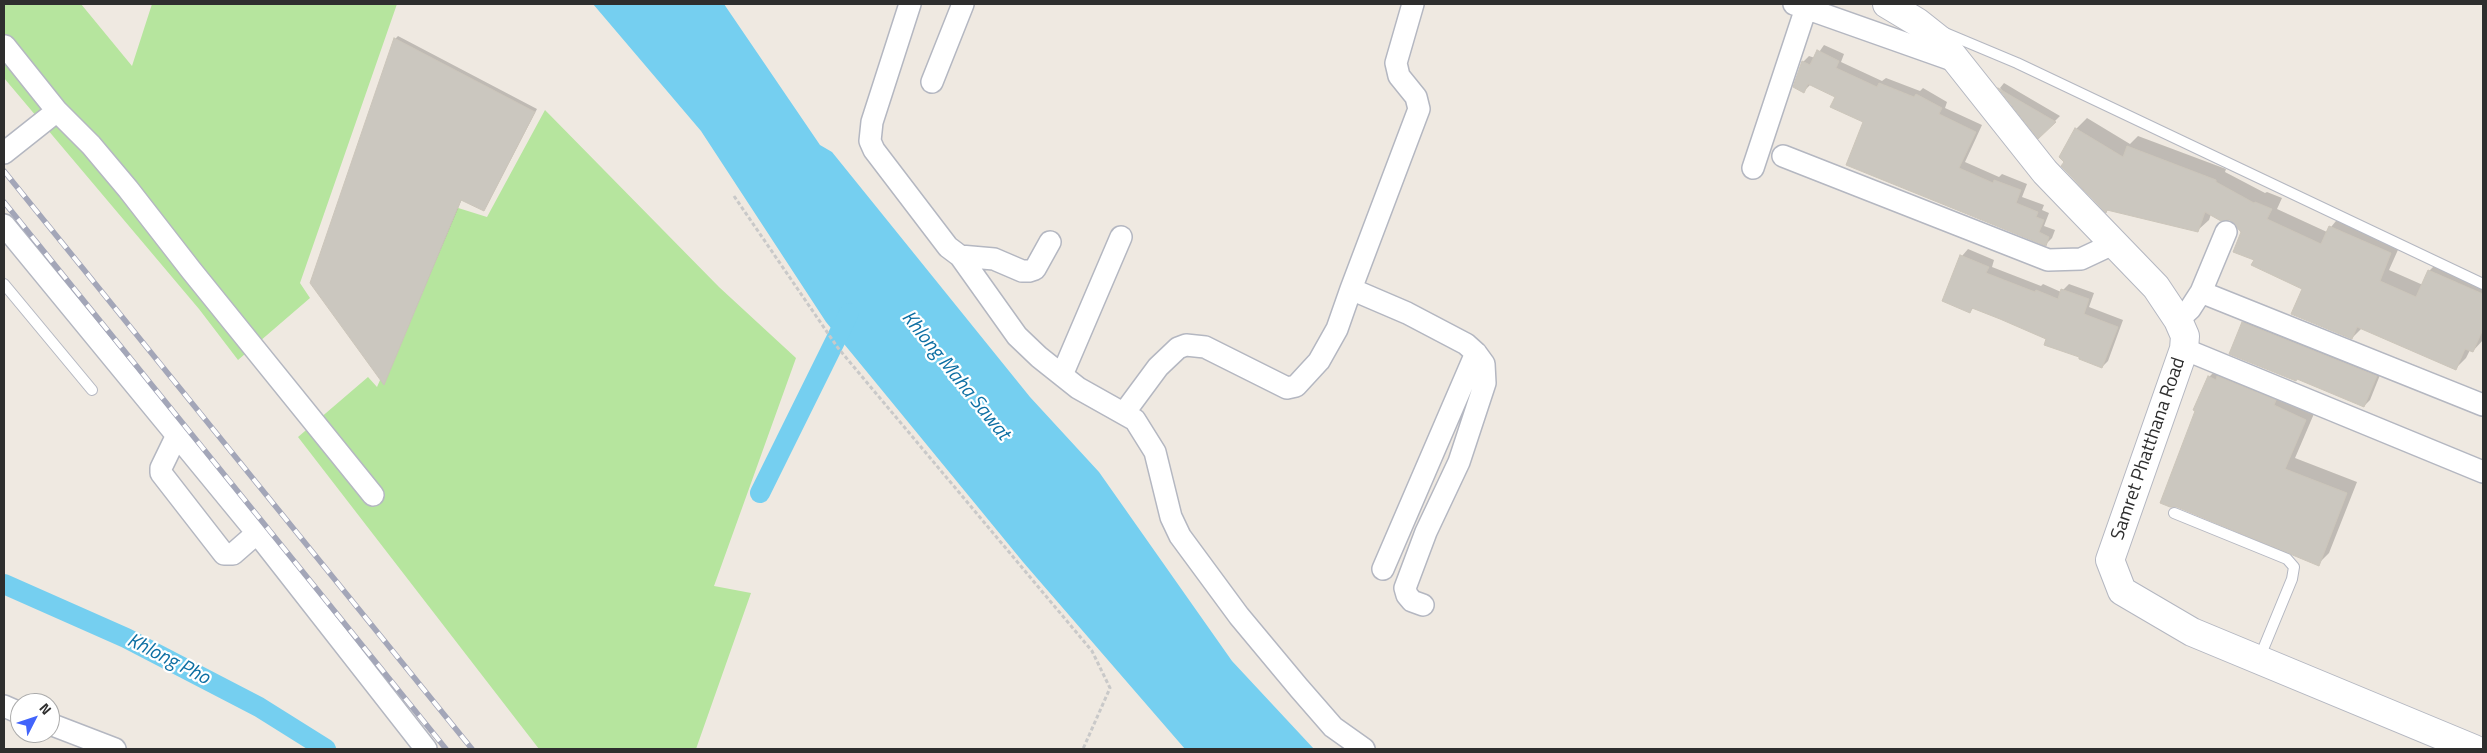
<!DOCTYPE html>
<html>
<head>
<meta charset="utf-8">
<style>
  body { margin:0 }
  #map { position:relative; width:2487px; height:753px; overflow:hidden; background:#efe9e1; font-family:"Titillium Web",sans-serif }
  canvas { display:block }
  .frame { position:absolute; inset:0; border:5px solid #2e2e2e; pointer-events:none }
  .north { position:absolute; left:10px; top:693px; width:50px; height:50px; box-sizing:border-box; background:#fff; border:1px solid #ababab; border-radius:50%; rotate:49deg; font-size:14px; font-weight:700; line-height:20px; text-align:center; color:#2e2e2e }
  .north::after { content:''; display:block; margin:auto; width:18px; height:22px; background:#4264fb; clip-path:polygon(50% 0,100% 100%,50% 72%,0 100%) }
</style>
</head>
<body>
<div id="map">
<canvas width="2487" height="753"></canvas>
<div class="frame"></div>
<div class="north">N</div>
</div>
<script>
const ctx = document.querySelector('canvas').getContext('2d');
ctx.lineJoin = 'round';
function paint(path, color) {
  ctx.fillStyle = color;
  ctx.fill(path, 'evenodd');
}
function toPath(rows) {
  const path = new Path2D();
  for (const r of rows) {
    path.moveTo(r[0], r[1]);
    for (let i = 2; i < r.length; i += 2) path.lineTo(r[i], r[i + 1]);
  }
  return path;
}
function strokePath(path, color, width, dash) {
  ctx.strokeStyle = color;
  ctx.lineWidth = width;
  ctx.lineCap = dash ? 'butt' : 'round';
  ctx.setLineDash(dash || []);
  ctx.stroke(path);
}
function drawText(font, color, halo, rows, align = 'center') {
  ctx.font = font + ' "Titillium Web",sans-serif';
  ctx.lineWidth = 4.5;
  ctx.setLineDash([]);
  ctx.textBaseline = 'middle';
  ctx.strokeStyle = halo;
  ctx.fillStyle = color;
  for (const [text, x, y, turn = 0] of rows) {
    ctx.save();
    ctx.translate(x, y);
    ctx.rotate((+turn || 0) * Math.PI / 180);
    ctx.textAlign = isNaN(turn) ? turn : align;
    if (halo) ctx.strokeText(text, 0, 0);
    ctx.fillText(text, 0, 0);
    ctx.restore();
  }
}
paint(toPath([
  [4,4,81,4,132,66,152,4,397,4,300,283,310,298,238,360,199,309,4,78],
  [545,110,719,287,796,358,714,586,751,593,696,749,539,749,298,437,368,377,377,387,455,207,487,217]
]), '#b6e59e');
paint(toPath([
  [593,4,724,4,820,145,832,152,1030,397,1099,472,1232,661,1314,749,1185,749,1023,562,826,322,701,131]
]), '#75cff0');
paint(toPath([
  [398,36,537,109,486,207,462,199,384,383,395,39],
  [1824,45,1844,54,1841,62,1882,81,1886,78,1920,91,1923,88,1947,102,1945,108,1982,125,1965,162,1999,177,2002,174,2027,184,2022,197,2044,205,2042,210,2049,213,2044,226,2055,230,2052,238,2046,244,1836,96,1811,84,1804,91,1803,62,1809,56,1815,58],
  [2004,83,2019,92,2060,116,2039,137,2000,88],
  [2087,118,2130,144,2138,136,2226,169,2225,172,2265,193,2267,192,2282,198,2277,209,2327,232,2340,216,2401,243,2389,270,2423,285,2430,270,2440,260,2483,279,2483,340,2473,351,2470,350,2466,358,2455,369,2362,328,2352,338,2303,288,2255,259,2242,231,2232,219,2211,214,2209,220,2198,230,2109,209,2107,211,2060,157,2076,129],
  [1968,249,1994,260,1992,267,2041,286,2043,284,2061,292,2069,284,2094,293,2089,307,2123,320,2108,361,2102,367,2047,338,1974,307,1970,312,1962,256],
  [2249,317,2382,370,2370,400,2364,406,2243,323],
  [2220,366,2316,409,2295,458,2357,482,2329,553,2318,564,2209,377]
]), '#0003');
strokePath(toPath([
  [760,493,849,313],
  [4,584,126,638,259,707,326,749]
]), '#75cff0', 20);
const building = toPath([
  [394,38,535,112,484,211,461,200,384,385,310,283,394,38],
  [1817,50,1839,61,1836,68,1877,87,1879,83,1914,97,1916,94,1942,108,1939,114,1976,132,1959,168,1993,183,1994,180,2021,190,2016,203,2038,212,2036,217,2044,220,2039,232,2049,237,2046,246,1846,165,1863,122,1830,107,1835,97,1808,84,1804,93,1793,87,1802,61,1810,65,1817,50],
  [1998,88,2013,97,2056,122,2038,139,1998,88],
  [2075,128,2123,157,2127,146,2216,180,2216,182,2254,203,2255,202,2272,209,2267,219,2321,244,2329,226,2391,253,2380,281,2416,297,2428,270,2483,294,2483,329,2473,352,2465,349,2456,370,2357,327,2352,339,2291,314,2302,289,2251,265,2254,260,2233,252,2241,232,2230,220,2221,221,2205,212,2198,232,2107,210,2106,213,2061,166,2064,162,2059,157,2075,128],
  [1960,255,1989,267,1986,273,2035,292,2036,290,2058,299,2061,289,2089,299,2084,314,2118,327,2102,368,2079,359,2079,357,2044,345,2046,339,2000,319,1972,308,1970,313,1942,301,1960,255],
  [2242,322,2377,376,2364,407,2297,379,2296,381,2229,354,2242,322],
  [2208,376,2216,380,2217,376,2276,400,2274,405,2306,420,2285,469,2347,493,2319,566,2177,507,2170,507,2160,503,2195,411,2193,410,2208,376]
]);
paint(building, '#cbc7bf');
strokePath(building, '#cbc5ba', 1);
const lane = toPath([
  [1943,32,2017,63,2483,284],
  [4,284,92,390],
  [2174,513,2287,559,2294,567,2292,579,2259,659]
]);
const street = toPath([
  [910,4,872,122,870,141,874,150,948,247,960,256,1017,336,1039,357,1078,388,1135,420,1155,452,1171,517,1180,536,1239,616,1299,688,1333,727,1364,749],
  [1794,4,1958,62],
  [5,46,57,111],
  [932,82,963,4],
  [4,153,57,111,91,145,128,189,191,270,373,495],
  [1783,156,2048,260,2081,259,2113,244],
  [1753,168,1806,8],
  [4,225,257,533,426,749],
  [960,256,994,259,1022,271,1029,271,1035,269,1050,242],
  [1351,289,1419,109,1416,97,1399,76,1396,63,1413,4],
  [2201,292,2483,405],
  [2178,320,2190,309,2201,292,2226,232],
  [2184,349,2483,472],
  [1062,375,1121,237],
  [1124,413,1158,367,1178,348,1186,345,1205,347,1287,388,1296,386,1319,361,1337,329,1351,289,1407,313,1466,344,1476,353,1484,364,1485,383,1459,462,1426,532,1405,588,1407,595,1412,601,1423,605],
  [177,435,161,468,161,473,224,554,233,554,257,533],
  [1383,569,1476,353],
  [4,706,20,713],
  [50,724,115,749]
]);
const secondary = toPath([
  [1887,4,1917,22,1941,41,2045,172,2156,287,2178,320,2185,336,2184,349,2110,560,2122,591,2192,632,2474,749]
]);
strokePath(lane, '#b4b7c1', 12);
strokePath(street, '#b4b7c1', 24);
strokePath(secondary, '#b4b7c1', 30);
strokePath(toPath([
  [734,196,838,348,1092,651,1110,688,1083,749]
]), '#c9c9c9', 3, [4, 2.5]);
strokePath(lane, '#fff', 10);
strokePath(street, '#fff', 21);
strokePath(secondary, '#fff', 28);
const rail = toPath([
  [4,171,472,749],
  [4,202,446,749]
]);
strokePath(rail, '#a3a6b8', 5.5);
strokePath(rail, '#fff', 4, [11]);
drawText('19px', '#2e2e2e', '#fff', [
  ["Samret Phatthana Road",2149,449,-71]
]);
drawText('italic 20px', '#0d6fa3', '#fff', [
  ["Khlong Maha Sawat",955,376,51],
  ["Khlong Pho",168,660,27]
]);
</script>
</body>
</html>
